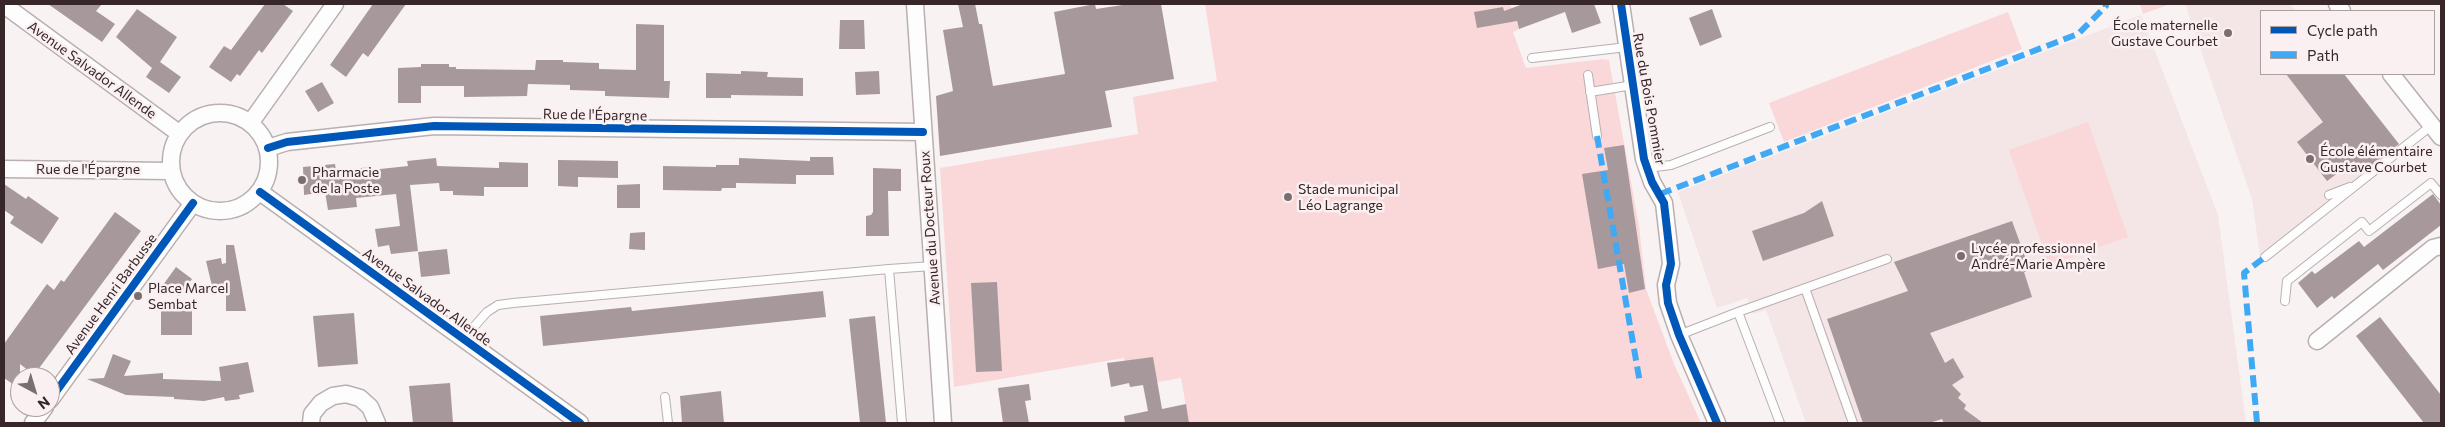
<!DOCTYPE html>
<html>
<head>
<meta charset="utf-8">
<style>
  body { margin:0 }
  #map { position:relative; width:2445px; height:427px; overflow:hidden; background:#f8f2f3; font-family:Commissioner,sans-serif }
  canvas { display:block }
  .frame { position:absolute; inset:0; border:5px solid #382728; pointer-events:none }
  .legend { position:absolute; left:2260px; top:10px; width:175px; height:65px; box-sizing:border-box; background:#faf0f1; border:1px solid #aca0a1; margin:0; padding:6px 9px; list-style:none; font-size:15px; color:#382728 }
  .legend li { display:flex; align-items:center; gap:10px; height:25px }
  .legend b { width:25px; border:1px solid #aca0a1 }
  .north { position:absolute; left:10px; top:367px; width:50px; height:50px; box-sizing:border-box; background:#faf0f1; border:1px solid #aca0a1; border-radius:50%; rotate:141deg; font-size:14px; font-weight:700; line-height:20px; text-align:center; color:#382728 }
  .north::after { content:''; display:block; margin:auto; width:18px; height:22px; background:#7b6e6f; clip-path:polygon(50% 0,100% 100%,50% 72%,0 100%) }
</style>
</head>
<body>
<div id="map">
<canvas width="2445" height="427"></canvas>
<div class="frame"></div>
<ul class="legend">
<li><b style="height:6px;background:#0057b8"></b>Cycle path</li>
<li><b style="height:6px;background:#3fa9f5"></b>Path</li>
</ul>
<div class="north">N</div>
</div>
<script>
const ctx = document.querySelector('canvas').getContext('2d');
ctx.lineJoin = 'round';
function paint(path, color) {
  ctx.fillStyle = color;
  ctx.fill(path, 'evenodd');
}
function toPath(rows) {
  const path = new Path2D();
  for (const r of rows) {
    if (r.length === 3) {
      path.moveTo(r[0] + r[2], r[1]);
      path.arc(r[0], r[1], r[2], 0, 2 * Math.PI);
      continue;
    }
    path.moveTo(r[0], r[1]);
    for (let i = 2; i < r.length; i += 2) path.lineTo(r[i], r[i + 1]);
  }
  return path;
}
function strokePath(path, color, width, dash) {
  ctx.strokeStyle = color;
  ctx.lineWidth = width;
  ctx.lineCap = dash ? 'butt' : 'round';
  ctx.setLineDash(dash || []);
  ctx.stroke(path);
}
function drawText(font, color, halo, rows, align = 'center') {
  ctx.font = font + ' Commissioner,sans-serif';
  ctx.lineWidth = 5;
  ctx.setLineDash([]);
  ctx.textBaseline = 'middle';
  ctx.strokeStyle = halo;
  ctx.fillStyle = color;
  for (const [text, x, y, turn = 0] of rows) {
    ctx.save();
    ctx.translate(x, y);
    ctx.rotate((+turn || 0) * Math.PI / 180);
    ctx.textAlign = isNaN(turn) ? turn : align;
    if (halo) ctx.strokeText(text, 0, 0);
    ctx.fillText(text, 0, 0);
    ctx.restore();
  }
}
paint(toPath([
  [2185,4,2290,4,2296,11,2261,11,2261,74,2344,74,2399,145,2260,256,2252,199],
  [2141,15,2218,215,2246,423,1806,423,1766,310,1753,314,1747,298,1717,308,1678,192]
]), '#f4e5e6');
paint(toPath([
  [1205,4,1510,4,1519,29,1513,32,1526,68,1603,59,1609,60,1639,226,1646,289,1674,364,1701,423,1189,423,1181,378,1130,387,1124,358,954,387,940,168,1138,134,1133,97,1217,81],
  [2140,4,2170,4,2143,14],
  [2008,12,2022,49,1784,142,1769,103],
  [2088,122,2128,237,2049,265,2009,150]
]), '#fad8da');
paint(toPath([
  [48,4,102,4,96,11,115,24,102,42],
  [265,4,283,4,293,11,262,53,259,50,240,76,237,74,231,82,209,67,224,46,231,50],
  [373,4,406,4,368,57,363,53,346,77,330,65],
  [958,4,975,4,979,24,982,24,993,86,1065,74,1054,12,1095,4,1096,9,1129,4,1161,4,1174,79,1105,91,1112,127,940,156,936,96,953,91,943,30,963,27],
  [1523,4,1594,4,1601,23,1572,33,1565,12,1519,29,1517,21,1477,28,1474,12,1503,7,1504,11],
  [137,9,177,37,160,62,181,77,169,93,146,77,152,68,116,37],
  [1712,9,1722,37,1700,46,1689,18],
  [840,20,864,20,865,49,839,49],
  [636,24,664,25,664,81,670,81,669,98,605,96,605,91,570,90,570,85,528,84,527,96,464,97,464,86,421,86,421,103,398,103,398,68,421,67,421,64,449,64,449,67,456,67,456,69,535,70,536,60,563,60,563,62,599,63,599,69,636,70],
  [741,71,768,72,767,77,803,78,803,96,731,95,731,98,706,98,706,73,741,74],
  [879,71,880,94,856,95,855,72],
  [2286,74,2344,74,2399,144,2363,172,2354,161,2327,181,2297,142,2323,122],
  [322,82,334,103,318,112,305,91],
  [1624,145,1645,289,1629,293,1624,264,1598,269,1582,174,1608,170,1604,148],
  [810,157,833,157,834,175,796,175,796,184,736,183,736,188,722,188,721,191,663,190,663,166,716,167,716,165,739,165,739,158,810,161],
  [436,158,437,166,499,168,499,162,528,163,528,187,484,187,484,196,453,195,453,191,440,191,439,183,410,185,418,251,391,254,389,245,378,247,375,229,400,226,396,194,356,198,357,207,328,210,325,192,304,195,303,167,335,164,336,171,370,167,371,170,408,166,407,161],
  [558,160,618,161,618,178,578,177,578,187,558,186],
  [873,168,901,169,901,191,888,191,889,236,866,236,866,216,871,215,873,212],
  [4,184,26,199,28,196,59,218,42,244,10,223,14,217,4,210],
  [640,184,640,208,617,208,617,185],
  [2433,194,2441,205,2441,225,2383,270,2378,264,2334,299,2332,296,2317,308,2298,283,2312,271,2315,274,2359,241,2364,247],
  [1822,201,1834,236,1763,261,1752,231,1804,213],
  [115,212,141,231,34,375,20,364,20,389,4,378,4,344,47,284,54,290,61,280,64,282],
  [2012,221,2030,270,2024,272,2032,297,1930,333,1945,363,1953,358,1964,377,1952,385,1961,394,1958,398,1966,405,1964,409,1983,423,1944,423,1942,419,1929,423,1863,423,1827,319,1908,291,1894,262],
  [645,232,645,250,629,249,630,233],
  [226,245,234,245,246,311,226,311,226,283,212,286,206,261,221,258,222,264,226,263],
  [447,249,450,274,421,277,418,252],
  [176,267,192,279,179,296,163,285],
  [997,282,1002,371,976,372,971,283],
  [823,291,826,317,543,346,540,316,631,307,632,311],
  [161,310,192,311,192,335,161,335],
  [354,313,358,364,318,367,313,316],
  [875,316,886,423,860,423,849,319],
  [2380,317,2441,395,2441,423,2424,423,2356,336],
  [113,354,131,361,124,376,163,373,163,379,221,381,219,367,248,362,254,392,239,395,240,399,225,401,224,397,204,401,174,399,174,397,126,395,87,379,104,378],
  [1153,357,1162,409,1186,404,1189,423,1125,423,1124,416,1148,411,1143,385,1130,387,1129,383,1111,387,1107,363],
  [450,383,453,423,413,423,409,386],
  [1029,384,1031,400,1025,401,1029,423,1003,423,998,388],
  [721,391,724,423,682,423,680,396]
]), '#a7999b');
const service = toPath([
  [1532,58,1627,47],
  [1588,75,1597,136],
  [1590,92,1633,85],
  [1647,168,1671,165,1770,127],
  [2329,195,2350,187],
  [2265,257,2432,125],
  [1805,288,1853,423],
  [2285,301,2287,281,2362,222,2369,231,2431,183,2441,195],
  [1738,312,1887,259],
  [1679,335,1738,312,1780,423],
  [464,338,487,312,498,305,513,303,889,269],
  [665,397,668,423],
  [902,423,889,269,932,266]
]);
const minor = toPath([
  [915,4,943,423],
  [1621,4,1644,159,1652,182,1664,203,1671,264,1666,285,1668,303,1679,335,1717,423],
  [2337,4,2342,11],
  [4,5,180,134],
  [2391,74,2441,137],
  [220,162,49],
  [251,122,335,4],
  [268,148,287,142,434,126,923,132],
  [4,169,171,171],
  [260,192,580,423],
  [2317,341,2433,248,2441,246],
  [50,400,193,203],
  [33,423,45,407],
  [311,423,312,414,321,403,333,396,346,394,360,398,370,407,377,423]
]);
strokePath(service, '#b9afb0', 10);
strokePath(minor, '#b9afb0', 19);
strokePath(service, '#fefdfd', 8);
strokePath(minor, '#fefdfd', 16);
strokePath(toPath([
  [1597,136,1640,383],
  [1660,194,2078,34,2106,6,2105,4],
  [2257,423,2244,273,2265,257]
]), '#3fa9f5', 6, [12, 6]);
strokePath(toPath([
  [1621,4,1644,159,1652,182,1664,203,1671,264,1666,285,1668,303,1679,335,1717,423],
  [268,148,287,142,434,126,923,132],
  [260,192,580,423],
  [50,400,193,203]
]), '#0057b8', 8);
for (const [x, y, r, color] of [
  [2228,33,5,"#7b6e6f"],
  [2310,159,5,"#7b6e6f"],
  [302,180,5,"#7b6e6f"],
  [1288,197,5,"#7b6e6f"],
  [1961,256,5,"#7b6e6f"],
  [138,296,5,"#7b6e6f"]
]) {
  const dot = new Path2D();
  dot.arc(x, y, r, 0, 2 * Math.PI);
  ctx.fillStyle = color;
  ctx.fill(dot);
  strokePath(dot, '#faf0f1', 2);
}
drawText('14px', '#382728', '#faf0f1', [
  ["École maternelle",2218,25,"right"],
  ["Gustave Courbet",2218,41,"right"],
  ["École élémentaire",2320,151],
  ["Gustave Courbet",2320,167],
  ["Pharmacie",312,172],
  ["de la Poste",312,188],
  ["Stade municipal",1298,189],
  ["Léo Lagrange",1298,205],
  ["Lycée professionnel",1971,248],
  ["André-Marie Ampère",1971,264],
  ["Place Marcel",148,288],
  ["Sembat",148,304]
], 'left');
drawText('14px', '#382728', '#faf0f1', [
  ["Avenue Salvador Allende",92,70,36],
  ["Rue du Bois Pommier",1649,99,80],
  ["Rue de l'Épargne",595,115,1],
  ["Rue de l'Épargne",88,169],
  ["Avenue du Docteur Roux",930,228,-94],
  ["Avenue Henri Barbusse",111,294,-54],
  ["Avenue Salvador Allende",427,297,36]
]);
</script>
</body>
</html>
